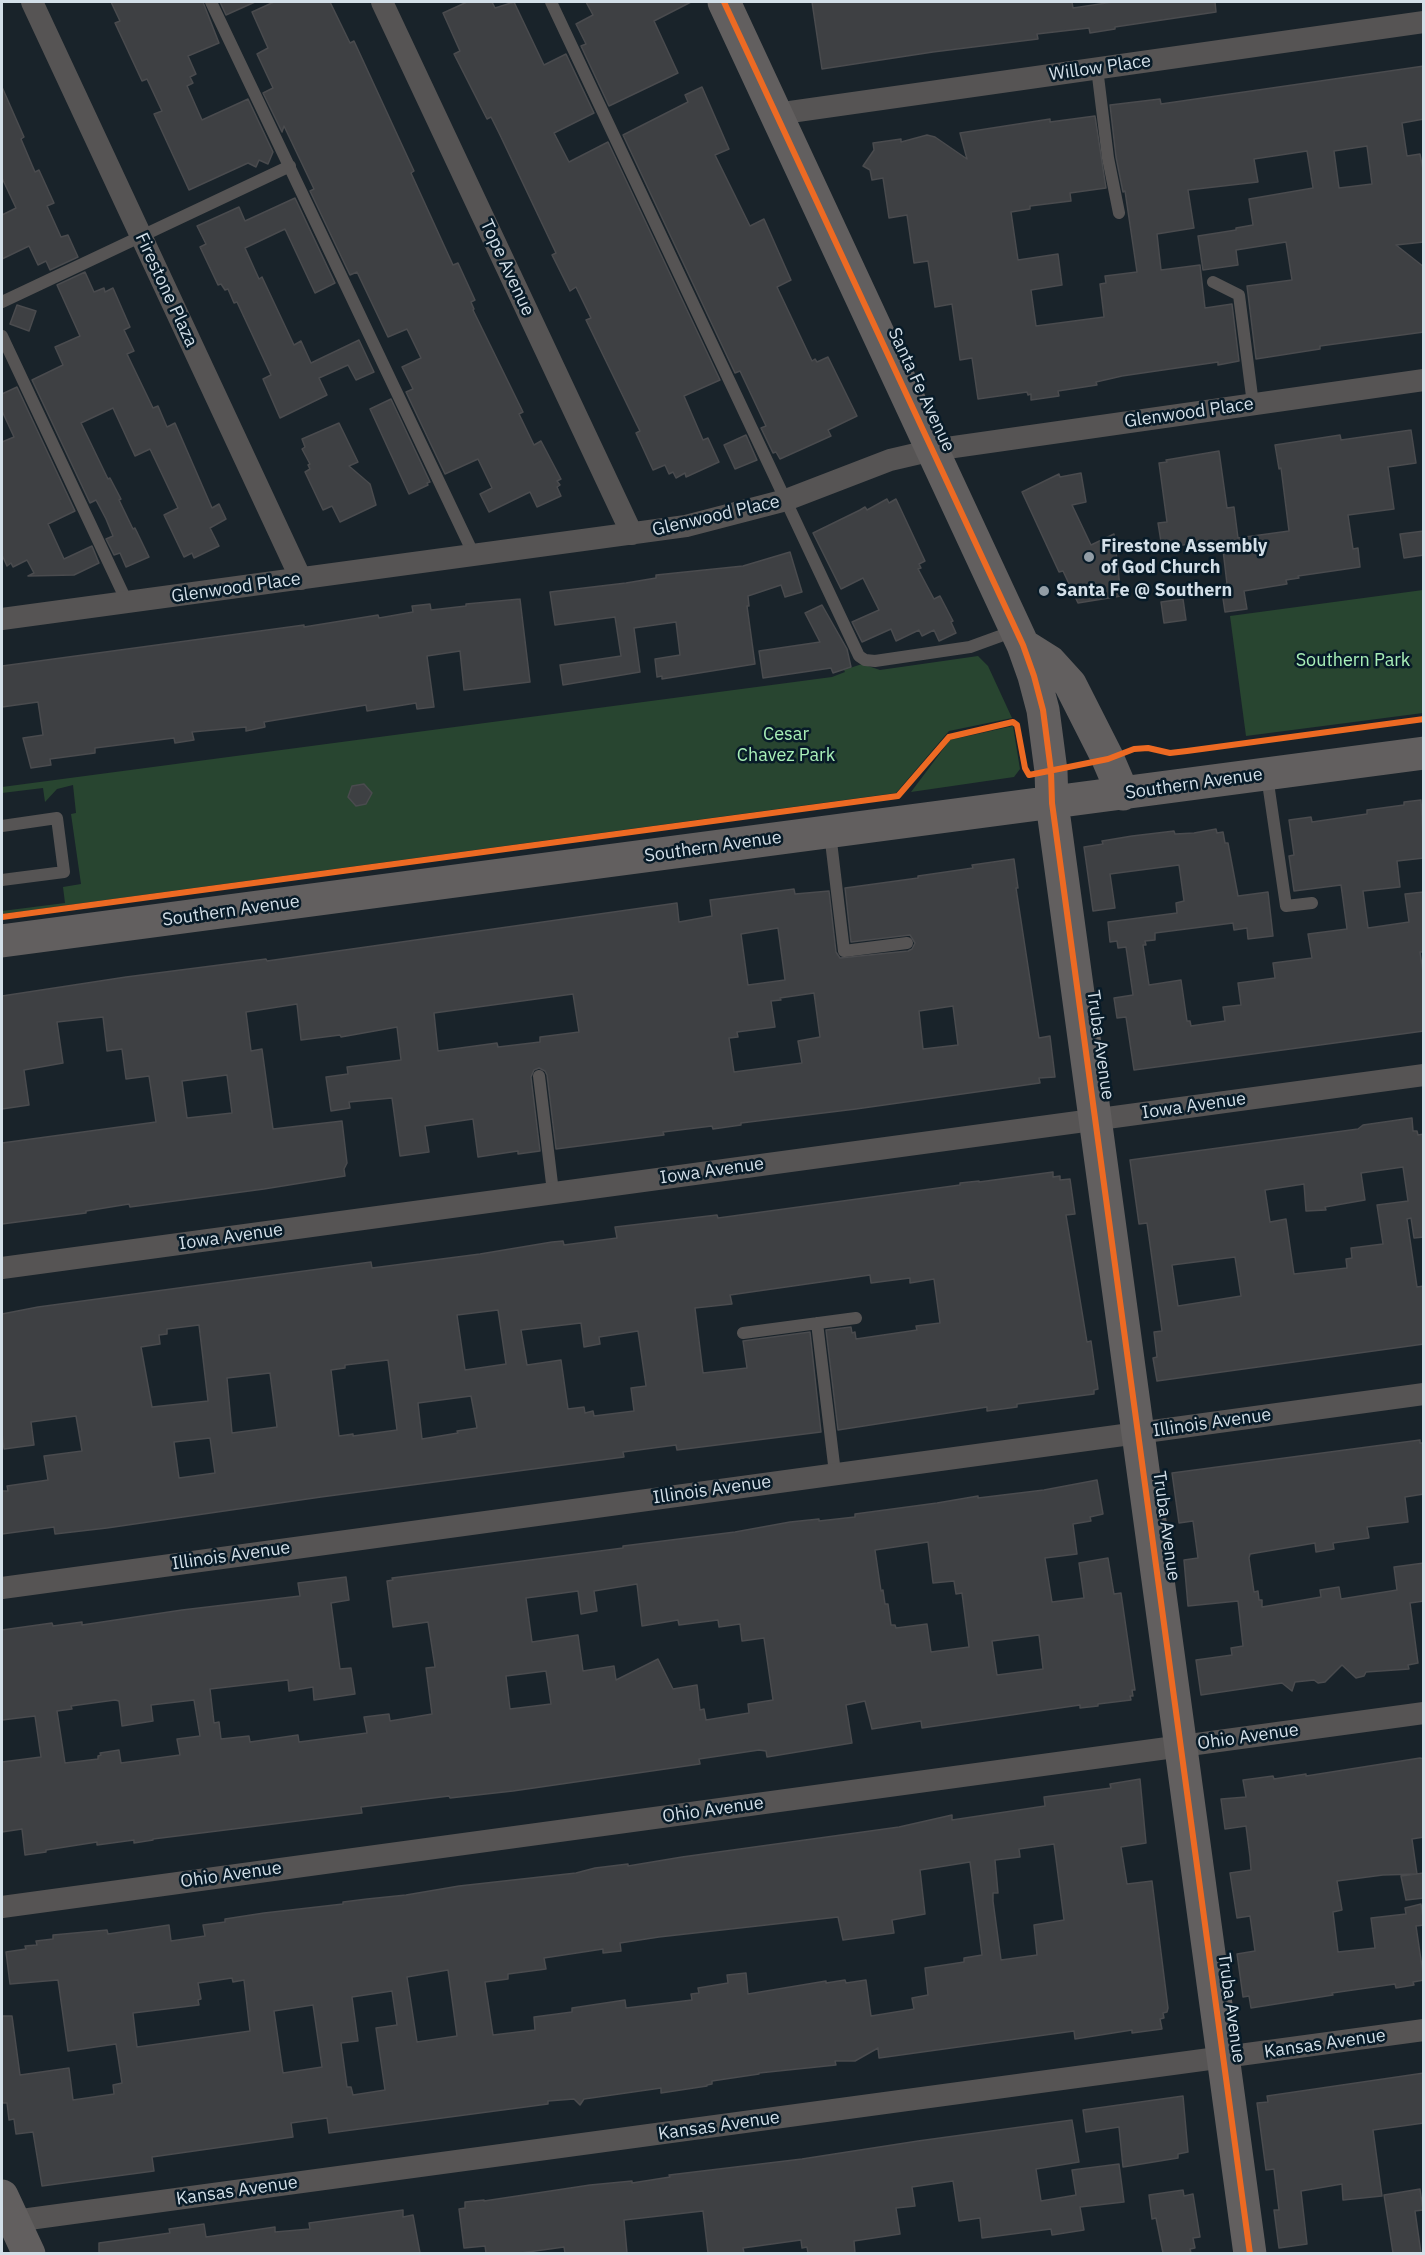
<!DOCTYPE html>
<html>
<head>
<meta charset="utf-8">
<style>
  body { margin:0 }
  #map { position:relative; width:1425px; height:2255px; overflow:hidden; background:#19232a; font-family:"IBM Plex Sans",sans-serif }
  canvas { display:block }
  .frame { position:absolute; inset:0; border:3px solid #d3dfe8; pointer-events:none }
</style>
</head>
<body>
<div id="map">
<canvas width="1425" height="2255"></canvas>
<div class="frame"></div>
</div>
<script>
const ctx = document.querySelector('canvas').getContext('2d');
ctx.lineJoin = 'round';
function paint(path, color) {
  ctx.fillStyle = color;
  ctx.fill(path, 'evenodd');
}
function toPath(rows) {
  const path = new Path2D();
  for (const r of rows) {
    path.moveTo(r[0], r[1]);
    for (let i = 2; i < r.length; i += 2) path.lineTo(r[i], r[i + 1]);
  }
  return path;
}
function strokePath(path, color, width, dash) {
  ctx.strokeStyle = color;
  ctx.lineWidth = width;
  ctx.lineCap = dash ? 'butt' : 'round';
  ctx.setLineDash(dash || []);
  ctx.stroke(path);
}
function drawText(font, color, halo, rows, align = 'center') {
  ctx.font = font + ' "IBM Plex Sans",sans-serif';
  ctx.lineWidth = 5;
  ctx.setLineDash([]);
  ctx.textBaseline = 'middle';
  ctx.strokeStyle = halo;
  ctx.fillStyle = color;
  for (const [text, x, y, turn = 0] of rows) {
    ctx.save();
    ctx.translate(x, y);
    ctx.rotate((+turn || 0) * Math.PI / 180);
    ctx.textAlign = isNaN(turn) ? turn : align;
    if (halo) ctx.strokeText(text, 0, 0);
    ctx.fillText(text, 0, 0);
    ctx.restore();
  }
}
paint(toPath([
  [1423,590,1423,713,1246,736,1230,616],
  [978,656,988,666,1012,718,949,731,896,793,2,914,2,911,65,903,63,887,81,884,71,814,76,813,73,785,57,789,45,802,43,788,2,793,2,787,832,677,845,672,844,670,862,664,880,670],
  [1013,726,1020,769,1014,777,911,792,950,740]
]), '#284530');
const building = toPath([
  [111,2,203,2,219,43,188,56,196,74,190,77,193,83,187,86,202,120,248,99,273,152,268,164,259,160,256,167,248,163,189,190,154,114,162,111,147,79,142,81,115,23,120,21,111,2],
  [220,2,255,2,226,15,220,2],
  [274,2,330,2,350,43,354,41,414,171,411,173,453,265,458,263,475,300,471,302,474,309,473,310,523,412,519,414,534,445,541,441,561,479,557,481,560,485,557,487,561,496,537,507,530,492,489,512,480,494,492,488,478,459,445,474,406,392,413,389,402,367,421,358,407,329,388,337,357,272,350,275,310,191,314,189,284,126,282,132,263,93,273,88,257,54,268,48,252,12,274,2],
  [467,2,492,2,495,8,514,2,544,65,566,54,594,113,554,133,569,162,608,142,720,380,684,396,703,440,708,438,719,462,686,477,685,473,676,478,673,472,669,474,665,465,653,470,636,433,640,431,637,425,586,320,591,318,576,287,570,291,552,255,556,253,500,135,491,117,487,119,454,54,460,51,443,13,467,2],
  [586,2,691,2,654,21,678,73,609,106,581,46,586,44,576,24,593,15,586,2],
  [812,2,1072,2,1073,8,1113,2,1215,2,1216,12,1115,27,1115,29,1090,33,1089,28,1037,34,1038,39,933,52,822,69,812,2],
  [1424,66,1424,119,1402,123,1407,156,1420,154,1424,175,1424,242,1396,245,1424,267,1424,332,1320,346,1320,349,1256,359,1247,286,1292,280,1286,242,1236,250,1238,265,1203,270,1198,236,1236,230,1236,228,1253,225,1249,199,1313,188,1307,151,1254,159,1258,182,1188,190,1194,228,1157,234,1161,270,1200,265,1205,308,1232,304,1239,361,1218,365,1218,362,1122,376,1096,382,1097,385,1058,391,1059,396,1031,400,1031,394,1028,395,1027,392,978,399,972,358,960,360,952,304,935,307,928,261,914,263,907,215,889,218,883,178,872,180,870,170,863,166,874,150,873,143,901,139,901,142,927,135,935,137,967,159,960,133,1050,119,1050,122,1095,116,1106,188,1070,193,1071,201,1030,206,1030,209,1011,212,1018,260,1058,254,1062,285,1031,290,1036,326,1104,317,1100,284,1106,283,1105,276,1137,272,1125,191,1123,192,1116,157,1110,105,1160,99,1161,104,1424,66],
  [1367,146,1372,184,1339,188,1334,151,1367,146],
  [2,87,24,137,21,139,35,172,39,170,54,203,47,206,61,237,68,235,78,257,50,270,46,261,38,265,29,246,2,259,2,215,16,208,2,178,2,87],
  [702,87,729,149,715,155,750,226,764,219,791,280,777,287,812,361,815,359,817,362,828,357,857,416,828,430,831,436,780,459,776,452,773,453,761,428,766,426,740,371,735,373,623,135,688,102,685,95,702,87],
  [295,198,335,283,315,293,285,229,245,248,259,279,262,277,294,345,301,341,311,363,359,340,374,372,356,380,348,365,319,378,327,395,280,418,263,379,271,375,237,302,234,303,228,289,225,290,221,284,218,285,200,247,206,244,197,226,239,207,245,221,295,198],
  [85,272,94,292,104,288,105,292,113,288,130,327,124,330,134,351,127,354,153,408,158,406,167,427,175,423,212,508,219,504,226,519,210,528,219,546,194,558,192,553,184,557,164,515,178,508,150,449,135,456,113,408,81,423,108,479,110,478,121,499,119,500,133,529,135,528,149,557,126,567,120,553,114,555,106,539,113,536,106,519,96,500,90,503,32,380,63,365,55,347,80,336,57,285,85,272],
  [17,305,36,311,29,331,10,324,17,305],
  [17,387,75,511,48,524,64,559,92,546,99,563,74,575,28,576,34,573,27,560,13,567,11,563,7,566,2,555,2,442,14,437,2,411,2,394,17,387],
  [391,399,430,482,427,483,428,485,409,494,370,409,391,399],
  [339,423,358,462,349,466,370,484,376,505,340,522,332,506,323,510,305,472,310,469,308,465,310,464,302,449,305,447,302,439,339,423],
  [1411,430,1416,463,1388,467,1394,509,1348,515,1353,549,1358,548,1360,567,1298,576,1299,578,1286,580,1287,584,1244,591,1247,609,1225,612,1221,585,1227,584,1223,550,1213,551,1211,541,1162,548,1158,523,1167,522,1159,463,1167,462,1166,460,1219,451,1227,508,1234,507,1238,538,1289,531,1281,468,1279,469,1275,445,1340,435,1341,440,1411,430],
  [746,435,757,460,735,469,724,445,746,435],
  [1081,473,1086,502,1072,505,1091,545,1114,534,1121,596,1078,603,1063,571,1059,572,1022,492,1059,474,1060,477,1081,473],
  [887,499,889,503,896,499,925,561,919,564,921,568,918,569,934,599,940,596,953,621,951,622,956,633,939,641,934,630,922,636,919,630,896,641,891,629,862,642,852,622,879,610,863,578,841,589,813,533,860,510,865,507,867,510,887,499],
  [1424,531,1424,555,1404,558,1400,534,1424,531],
  [790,552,802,592,785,597,781,585,748,596,749,606,747,606,755,664,662,679,662,676,657,677,655,659,680,655,676,622,634,628,640,672,563,685,560,665,621,656,615,617,555,625,550,592,626,583,656,578,656,575,743,566,790,552],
  [520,599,530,682,464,690,460,651,427,656,434,707,417,709,416,703,367,711,366,705,264,722,265,727,246,731,246,727,192,732,194,740,175,743,174,738,95,748,95,753,50,759,51,765,31,768,23,738,43,735,38,702,2,707,2,666,304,625,304,627,378,615,379,618,413,612,412,606,430,604,431,610,466,606,466,604,520,599],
  [1183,599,1186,620,1164,623,1161,602,1183,599],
  [822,605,847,649,851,667,833,673,831,668,763,678,759,651,820,642,805,613,822,605],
  [364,784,372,793,366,804,356,806,348,797,352,786,364,784],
  [1421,800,1424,858,1397,861,1400,887,1363,891,1368,928,1409,922,1405,894,1424,892,1424,952,1420,952,1424,979,1424,1031,1134,1070,1126,1017,1117,1018,1114,998,1133,995,1126,947,1118,948,1117,941,1110,942,1108,922,1177,913,1176,903,1184,901,1179,865,1110,874,1115,908,1093,911,1084,847,1103,844,1102,841,1132,836,1174,831,1175,834,1194,833,1216,829,1217,833,1223,832,1225,843,1228,843,1238,896,1268,892,1273,936,1248,939,1247,928,1234,930,1233,923,1155,933,1155,940,1145,941,1146,945,1143,945,1149,985,1181,980,1187,1021,1190,1021,1191,1026,1225,1021,1223,1007,1241,1005,1238,983,1275,978,1273,963,1312,958,1308,934,1347,929,1341,885,1294,891,1289,856,1294,855,1289,820,1311,817,1312,822,1367,814,1367,810,1404,805,1404,802,1421,800],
  [1014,859,1018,888,1016,888,1039,1038,1050,1036,1055,1077,1039,1078,1040,1083,856,1109,741,1123,741,1125,713,1129,712,1126,663,1132,664,1135,556,1149,547,1075,545,1071,539,1068,534,1070,531,1077,540,1151,518,1154,518,1151,478,1157,473,1119,425,1126,429,1152,400,1156,392,1098,349,1102,350,1108,331,1111,326,1077,348,1074,347,1067,401,1060,397,1027,341,1037,340,1035,301,1040,297,1004,246,1012,251,1051,262,1049,273,1129,342,1121,347,1163,344,1169,345,1176,264,1189,130,1207,129,1204,86,1211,86,1213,2,1224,2,1143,156,1122,149,1076,126,1079,122,1049,107,1051,103,1017,57,1022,63,1063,24,1070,29,1105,2,1109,2,996,126,977,266,959,267,961,677,903,679,922,712,916,710,900,794,889,795,894,829,891,836,952,840,958,908,951,912,949,915,943,910,935,851,942,845,888,918,878,918,876,973,868,972,865,1014,859],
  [778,928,785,980,748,985,741,934,778,928],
  [814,993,820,1037,798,1041,802,1063,734,1072,729,1038,738,1037,737,1032,775,1027,771,1001,781,1000,780,998,814,993],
  [573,994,579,1032,540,1037,540,1042,498,1047,497,1043,438,1051,434,1013,573,994],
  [953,1006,958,1045,923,1049,919,1011,953,1006],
  [227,1075,232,1113,187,1118,182,1081,227,1075],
  [1412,1118,1413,1131,1417,1131,1418,1135,1424,1134,1424,1237,1414,1238,1411,1218,1407,1219,1417,1287,1424,1286,1424,1344,1157,1381,1153,1358,1157,1357,1154,1332,1162,1331,1147,1223,1139,1224,1130,1160,1358,1129,1363,1125,1412,1118],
  [1403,1167,1408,1201,1377,1205,1383,1244,1351,1248,1352,1258,1346,1259,1347,1268,1294,1274,1286,1219,1270,1222,1265,1190,1304,1184,1306,1211,1326,1210,1325,1207,1365,1200,1361,1173,1403,1167],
  [1235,1257,1241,1296,1178,1306,1172,1265,1235,1257],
  [1053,1172,1053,1177,1060,1176,1060,1180,1070,1179,1075,1214,1066,1215,1087,1342,1091,1341,1098,1389,1094,1390,1094,1394,1017,1404,1017,1407,987,1411,987,1407,838,1430,826,1330,851,1327,852,1333,855,1332,856,1339,917,1330,916,1326,940,1323,934,1279,910,1283,910,1278,871,1283,870,1275,730,1295,732,1304,695,1308,703,1373,747,1368,743,1341,810,1332,821,1432,677,1450,676,1445,623,1452,624,1457,321,1497,107,1528,55,1534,54,1527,2,1534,2,1491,8,1491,7,1486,48,1480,44,1456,82,1451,76,1416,31,1422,34,1445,4,1449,2,1433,2,1314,38,1307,371,1262,372,1268,480,1254,552,1242,563,1241,564,1245,617,1238,615,1227,717,1215,718,1218,960,1185,960,1183,979,1181,979,1182,1053,1172],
  [498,1310,506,1364,465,1370,457,1315,498,1310],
  [581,1323,584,1347,600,1344,599,1337,638,1331,646,1386,631,1388,634,1411,594,1416,593,1411,585,1413,584,1407,568,1409,561,1360,527,1365,521,1330,581,1323],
  [199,1325,208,1401,152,1407,141,1347,160,1344,159,1335,167,1334,167,1329,199,1325],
  [388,1360,397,1430,353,1436,353,1434,339,1436,331,1370,345,1368,345,1365,388,1360],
  [270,1373,277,1427,232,1433,227,1378,270,1373],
  [471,1396,477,1428,457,1431,458,1433,422,1439,418,1403,471,1396],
  [210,1438,215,1473,179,1478,174,1442,210,1438],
  [1420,1440,1420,1443,1424,1443,1424,1494,1405,1497,1408,1522,1367,1527,1369,1538,1333,1543,1334,1549,1316,1552,1315,1543,1250,1554,1249,1558,1254,1592,1258,1591,1259,1600,1262,1600,1262,1607,1321,1597,1320,1590,1339,1587,1341,1599,1397,1590,1394,1567,1424,1563,1424,1601,1410,1603,1418,1663,1408,1665,1409,1669,1366,1672,1364,1676,1356,1678,1342,1665,1325,1682,1318,1683,1314,1680,1295,1682,1292,1691,1282,1683,1201,1695,1196,1660,1232,1655,1231,1648,1243,1646,1238,1601,1188,1606,1184,1560,1198,1558,1193,1521,1179,1523,1172,1473,1420,1440],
  [1097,1480,1103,1514,1090,1517,1091,1521,1073,1524,1077,1554,1045,1558,1052,1602,1084,1598,1079,1563,1108,1558,1114,1594,1121,1593,1135,1690,1132,1690,1133,1696,1130,1696,1131,1700,1098,1704,1098,1706,1080,1708,1080,1705,922,1728,921,1721,872,1729,865,1701,846,1705,852,1743,767,1757,766,1751,759,1750,699,1759,700,1764,513,1791,450,1798,449,1796,361,1807,362,1813,153,1839,153,1840,134,1843,134,1840,97,1845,97,1842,46,1850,46,1852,25,1855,22,1829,2,1832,2,1762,41,1757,35,1716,2,1720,2,1630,52,1623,53,1626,82,1622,82,1625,182,1610,300,1596,298,1583,346,1577,349,1600,331,1603,340,1669,351,1668,355,1694,314,1700,313,1687,289,1691,288,1680,210,1689,214,1723,219,1722,221,1739,249,1736,250,1742,298,1735,299,1742,367,1733,364,1717,389,1714,390,1721,432,1714,426,1668,435,1667,428,1622,393,1627,387,1581,393,1580,392,1578,623,1548,623,1546,735,1532,790,1522,819,1519,819,1521,855,1517,855,1514,937,1503,978,1496,978,1498,1044,1490,1097,1480],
  [928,1542,933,1583,954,1581,956,1594,962,1593,969,1647,931,1652,927,1624,896,1628,895,1625,891,1625,888,1604,885,1604,883,1590,881,1591,875,1550,928,1542],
  [637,1584,642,1626,678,1620,679,1625,718,1620,719,1627,740,1624,742,1641,764,1638,773,1700,748,1704,749,1713,706,1720,704,1709,700,1710,697,1685,673,1689,658,1659,616,1680,614,1666,583,1671,578,1635,532,1642,526,1598,578,1591,581,1614,597,1611,594,1591,637,1584],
  [1039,1635,1043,1669,997,1675,992,1641,1039,1635],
  [546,1671,551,1704,510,1709,506,1676,546,1671],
  [115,1700,119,1701,122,1726,153,1721,151,1705,194,1700,200,1736,177,1739,180,1755,121,1763,119,1750,100,1753,101,1755,98,1756,98,1759,65,1763,57,1711,72,1709,71,1706,115,1700],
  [1420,1758,1424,1759,1424,1837,1412,1839,1417,1874,1383,1875,1337,1881,1342,1910,1333,1912,1338,1952,1375,1948,1371,1918,1406,1914,1405,1908,1421,1904,1424,1925,1416,1926,1424,1980,1413,1982,1414,1985,1396,1988,1395,1984,1332,1993,1333,1995,1251,2008,1249,1996,1243,1997,1237,1954,1255,1951,1250,1916,1237,1918,1230,1873,1251,1870,1250,1857,1246,1826,1225,1829,1221,1799,1246,1797,1243,1780,1273,1776,1274,1779,1306,1774,1306,1776,1420,1758],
  [1140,1779,1146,1843,1121,1847,1127,1884,1152,1881,1168,2008,1167,2012,1163,2013,1164,2018,1160,2019,1162,2029,1132,2033,1132,2030,1075,2039,1074,2031,879,2058,878,2048,855,2061,835,2061,836,2065,759,2073,759,2074,712,2081,712,2084,707,2085,707,2086,661,2093,661,2088,584,2099,580,2105,574,2099,548,2101,548,2104,329,2133,327,2118,291,2123,293,2137,152,2157,154,2171,42,2186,33,2132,16,2134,14,2119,9,2120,7,2103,2,2103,2,2016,12,2016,20,2075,69,2068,73,2100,114,2094,113,2085,122,2083,116,2044,68,2051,58,1980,10,1984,6,1952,26,1949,25,1946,37,1945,36,1941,53,1939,53,1935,107,1930,108,1934,169,1925,171,1941,205,1936,203,1925,225,1922,225,1919,264,1913,343,1904,343,1902,367,1899,406,1895,459,1886,576,1873,595,1868,628,1864,628,1866,682,1857,899,1827,952,1815,952,1820,1045,1806,1044,1797,1111,1788,1110,1784,1140,1779],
  [1054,1844,1064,1920,1034,1925,1037,1955,1001,1960,993,1901,993,1893,998,1893,995,1860,1020,1857,1019,1849,1054,1844],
  [970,1862,982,1955,964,1958,964,1962,925,1968,928,1995,912,1998,914,2009,871,2016,866,1980,846,1983,845,1980,826,1983,826,1981,748,1994,746,1973,727,1975,728,1983,698,1988,699,1993,691,1994,692,2000,626,2008,625,2000,572,2008,572,2012,534,2017,535,2030,493,2035,485,1982,508,1979,508,1974,546,1969,544,1958,603,1949,603,1953,621,1951,620,1943,659,1937,838,1917,843,1940,894,1933,892,1920,925,1914,920,1870,970,1862],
  [448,1970,457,2036,417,2042,407,1977,448,1970],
  [232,1978,233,1982,244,1980,250,2031,137,2047,133,2013,199,2005,198,2000,201,1999,198,1983,232,1978],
  [392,1991,397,2025,376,2028,385,2090,353,2095,351,2087,347,2087,341,2043,358,2041,352,1997,392,1991],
  [313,2005,322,2067,283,2073,274,2011,313,2005],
  [1424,1873,1424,1898,1406,1900,1401,1876,1424,1873],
  [1424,2073,1424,2123,1373,2130,1382,2196,1343,2200,1342,2184,1301,2191,1307,2244,1279,2248,1274,2210,1279,2210,1274,2169,1266,2170,1257,2103,1268,2102,1267,2096,1424,2073],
  [1183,2096,1188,2152,1178,2154,1178,2158,1123,2167,1119,2127,1086,2132,1083,2110,1183,2096],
  [1072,2120,1079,2162,1036,2169,1041,2201,1076,2195,1072,2170,1119,2164,1124,2202,1080,2207,1084,2230,1052,2235,1051,2229,982,2238,980,2218,959,2221,953,2181,912,2187,915,2206,896,2208,900,2234,854,2241,855,2253,808,2253,807,2247,802,2248,801,2240,743,2248,744,2253,708,2253,703,2211,624,2220,627,2253,565,2253,564,2247,521,2253,486,2253,485,2246,464,2248,459,2209,465,2208,465,2202,484,2200,484,2201,590,2185,632,2181,632,2183,670,2177,669,2175,802,2159,918,2141,1072,2120],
  [1420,2189,1423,2210,1415,2211,1421,2253,1393,2253,1384,2195,1420,2189],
  [1183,2190,1184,2196,1193,2194,1200,2237,1193,2238,1195,2248,1190,2249,1191,2253,1163,2253,1156,2218,1152,2219,1149,2195,1183,2190],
  [403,2210,403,2217,413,2215,420,2253,99,2253,99,2243,170,2233,169,2229,204,2224,206,2237,275,2227,275,2232,310,2229,309,2223,403,2210]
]);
paint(building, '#3e4043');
strokePath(building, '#4a4b4e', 1.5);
strokePath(toPath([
  [211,2,474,555],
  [551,2,859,656,865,660,875,661,970,647,1014,631],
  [1097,68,1108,158,1119,213],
  [1213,282,1239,295,1253,404],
  [2,302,290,166],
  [2,336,127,602],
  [1267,776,1286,906,1312,903],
  [2,826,57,818,64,872,2,880],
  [830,833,844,951,907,943],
  [539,1076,553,1192],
  [817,1323,835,1473],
  [743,1333,856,1318]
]), '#565454', 12);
strokePath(toPath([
  [32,2,301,579],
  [382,2,632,534],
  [776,114,1424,22],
  [2,619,686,526,786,500,890,460,933,450,1424,380],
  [2,1268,1424,1075],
  [2,1588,1424,1394],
  [2,1907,1424,1713],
  [14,2221,1424,2030]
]), '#565454', 22);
strokePath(toPath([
  [724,2,1023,645,1034,676,1043,710,1051,771,1052,803,1250,2254],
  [1023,645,1050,662,1070,684,1108,759,1123,794],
  [2,941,1424,753],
  [2,2196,29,2254]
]), '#625f5f', 33);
strokePath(toPath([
  [724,2,1023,645,1034,676,1043,710,1051,771,1052,803,1250,2254],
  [2,917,898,796,949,737,1013,722,1017,725,1025,768,1029,775,1108,759,1134,749,1148,748,1170,753,1187,751,1424,719]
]), '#ed6a23', 6);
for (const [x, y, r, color] of [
  [1089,557,6,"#929da6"],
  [1044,591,6,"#929da6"]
]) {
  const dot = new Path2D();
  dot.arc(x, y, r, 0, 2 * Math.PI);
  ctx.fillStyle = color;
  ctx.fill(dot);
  strokePath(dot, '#081b28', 2);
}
drawText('18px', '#d3dfe8', '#081b28', [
  ["Willow Place",1100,68,-8],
  ["Tope Avenue",507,268,65],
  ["Firestone Plaza",166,290,65],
  ["Santa Fe Avenue",921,390,65],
  ["Glenwood Place",1189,413,-8],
  ["Glenwood Place",716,516,-13],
  ["Glenwood Place",236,588,-8],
  ["Southern Avenue",1194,784,-8],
  ["Southern Avenue",713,847,-8],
  ["Southern Avenue",231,911,-8],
  ["Truba Avenue",1100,1045,82],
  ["Iowa Avenue",1194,1106,-8],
  ["Iowa Avenue",712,1171,-8],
  ["Iowa Avenue",231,1237,-8],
  ["Illinois Avenue",1212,1423,-8],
  ["Illinois Avenue",712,1490,-8],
  ["Truba Avenue",1166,1526,82],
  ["Illinois Avenue",231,1556,-8],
  ["Ohio Avenue",1248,1737,-8],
  ["Ohio Avenue",713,1810,-8],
  ["Ohio Avenue",231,1875,-8],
  ["Truba Avenue",1231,2008,82],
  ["Kansas Avenue",1325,2044,-8],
  ["Kansas Avenue",719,2126,-8],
  ["Kansas Avenue",237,2191,-8]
]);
drawText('bold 18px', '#d3dfe8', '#081b28', [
  ["Firestone Assembly",1101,547],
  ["of God Church",1101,568],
  ["Santa Fe @ Southern",1056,591]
], 'left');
drawText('18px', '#a9f0b8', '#081b28', [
  ["Southern Park",1353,661],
  ["Cesar",786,735],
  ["Chavez Park",786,756]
]);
</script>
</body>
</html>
